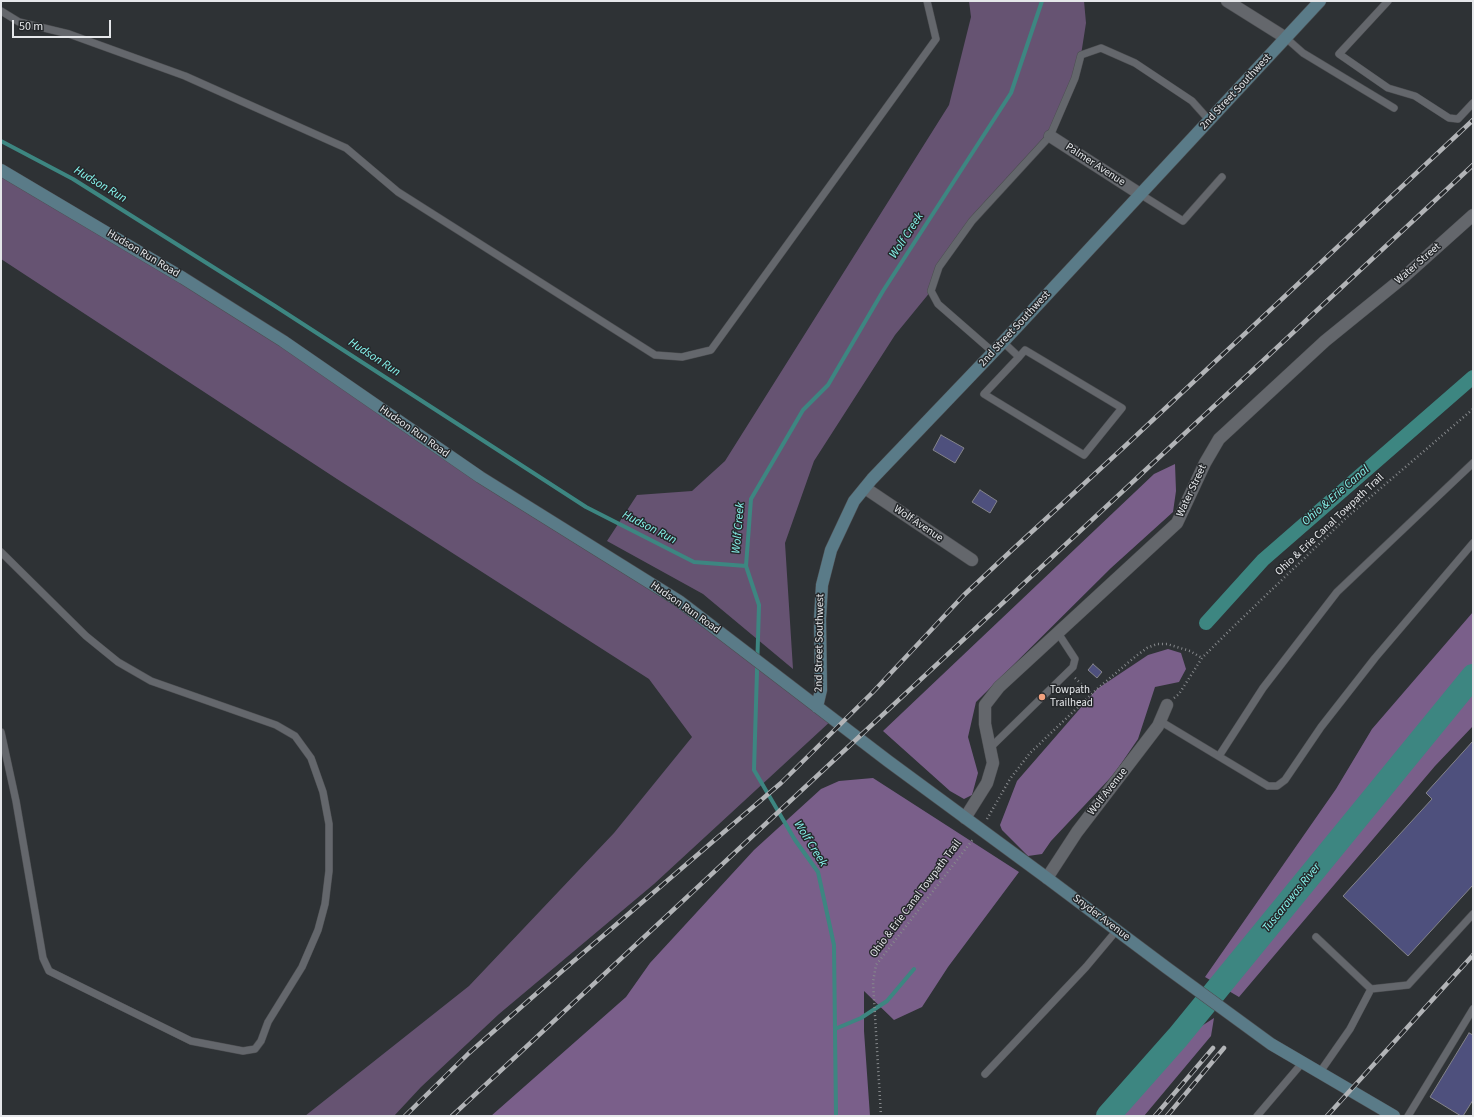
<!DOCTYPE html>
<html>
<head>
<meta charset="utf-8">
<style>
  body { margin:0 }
  #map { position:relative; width:1474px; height:1117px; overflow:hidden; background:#2e3235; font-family:"Source Sans 3",sans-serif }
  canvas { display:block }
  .frame { position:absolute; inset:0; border:2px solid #e5e7ea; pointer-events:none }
  .scale { position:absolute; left:12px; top:20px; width:99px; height:18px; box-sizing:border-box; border:2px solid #e5e7ea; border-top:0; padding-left:5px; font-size:12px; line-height:14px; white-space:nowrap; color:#e5e7ea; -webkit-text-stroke:3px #25282b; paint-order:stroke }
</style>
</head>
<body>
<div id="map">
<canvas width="1474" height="1117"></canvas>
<div class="frame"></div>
<div class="scale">50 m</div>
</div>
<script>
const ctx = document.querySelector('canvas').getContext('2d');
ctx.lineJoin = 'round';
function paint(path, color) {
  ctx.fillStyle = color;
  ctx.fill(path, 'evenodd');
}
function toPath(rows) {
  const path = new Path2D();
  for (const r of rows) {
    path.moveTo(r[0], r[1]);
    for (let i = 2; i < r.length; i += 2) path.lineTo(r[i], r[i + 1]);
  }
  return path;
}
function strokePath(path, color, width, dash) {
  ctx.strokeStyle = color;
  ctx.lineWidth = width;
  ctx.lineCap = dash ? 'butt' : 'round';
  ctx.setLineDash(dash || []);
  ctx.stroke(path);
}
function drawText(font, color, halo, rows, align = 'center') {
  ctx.font = font + ' "Source Sans 3",sans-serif';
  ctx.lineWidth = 3;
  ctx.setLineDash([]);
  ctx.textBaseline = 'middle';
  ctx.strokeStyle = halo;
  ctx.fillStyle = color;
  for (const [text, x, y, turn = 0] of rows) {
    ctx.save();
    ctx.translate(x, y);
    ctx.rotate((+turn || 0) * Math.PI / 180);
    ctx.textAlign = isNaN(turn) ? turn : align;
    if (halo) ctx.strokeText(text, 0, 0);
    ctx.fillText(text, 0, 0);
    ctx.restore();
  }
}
paint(toPath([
  [969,1,1084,1,1086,23,1081,55,1050,136,972,221,946,256,931,291,895,335,814,461,785,543,793,669,703,594,607,541,637,495,692,491,725,461,949,105,971,17],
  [1,170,83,218,655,586,833,719,654,884,499,1014,421,1087,394,1116,305,1116,469,986,614,833,692,737,649,679,337,479,1,259]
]), '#665372');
paint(toPath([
  [1175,464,1176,491,1173,512,1111,568,976,702,968,737,978,773,972,795,964,799,950,791,883,731,1154,474],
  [1473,612,1473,726,1435,766,1239,997,1205,977,1336,789,1372,729],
  [1168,649,1181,653,1186,669,1179,682,1155,687,1138,739,1114,774,1051,841,1042,854,1028,856,1002,830,1000,825,1017,781,1097,689,1148,655],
  [873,778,1019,872,948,967,922,1007,894,1020,864,991,864,1031,870,1116,491,1116,626,997,650,963,754,850,821,789,839,781],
  [1214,1018,1211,1036,1144,1116,1122,1116,1197,1029]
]), '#7a5f8a');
strokePath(toPath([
  [1,141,73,179,275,306,586,507,694,562,746,566],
  [835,1029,861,1018,887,1001,914,969],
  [836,1116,834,945,818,872,795,840,754,770,759,605,746,566,751,499,803,410,828,385,883,291,1011,93,1042,1]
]), '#3d8681', 4);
strokePath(toPath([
  [1206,623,1263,560,1473,377]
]), '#3d8681', 14);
strokePath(toPath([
  [1108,1116,1178,1037,1473,676]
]), '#3d8681', 24);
const building = toPath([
  [941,435,964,448,955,463,933,450,941,435],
  [980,490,997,501,990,513,972,502,980,490],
  [1093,664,1102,672,1097,678,1088,670,1093,664],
  [1473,741,1473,885,1408,956,1343,896,1432,799,1426,793,1473,741],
  [1469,1033,1473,1035,1473,1100,1463,1116,1461,1116,1430,1097,1469,1033]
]);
paint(building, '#4e507d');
strokePath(building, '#84848a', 1);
const lane = toPath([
  [1388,1,1339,54,1388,88,1415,96,1449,118,1458,119,1473,103],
  [1,11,19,22,69,34,185,76,346,148,398,192,655,355,682,357,711,350,936,39,927,1],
  [1286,38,1303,53,1394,108],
  [1140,194,1183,221,1222,177],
  [1003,342,1019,357,1025,350,1122,408,1084,455,984,394,1019,357],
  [993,352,938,304,931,291,939,267,972,221,1050,136,1075,78,1081,55,1101,48,1135,63,1192,101,1209,120],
  [1,552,86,636,118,662,151,681,276,725,295,736,311,758,323,792,329,824,329,871,325,904,318,930,302,967,268,1022,261,1041,255,1049,243,1051,191,1041,49,971,43,958,16,801,1,732],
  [1160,721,1268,786,1277,786,1285,780,1321,727,1375,658,1473,543],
  [990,748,1073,667,1075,659,1058,633],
  [1219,756,1263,688,1337,592,1473,463],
  [1316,937,1371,989,1350,1029,1320,1072],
  [1371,989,1408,985,1473,914],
  [985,1074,1086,967,1117,930],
  [1257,1116,1303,1062],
  [1408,1116,1473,1009]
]);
const street = toPath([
  [1227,1,1286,38],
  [1050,136,1140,194],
  [865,488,972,560],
  [965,818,987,783,993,763,985,724,985,705,999,687,1177,523,1205,463,1219,439,1325,341,1405,276,1473,215],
  [1047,878,1077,832,1158,726,1167,705]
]);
const secondary = toPath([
  [1,170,183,278,283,341,480,477,679,601,888,761,1047,878,1167,968,1271,1044,1394,1116],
  [817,707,821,690,820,619,822,585,831,550,854,501,872,479,1003,342,1320,1]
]);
strokePath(lane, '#4d4f52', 8);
strokePath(street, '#4d4f52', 13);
strokePath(secondary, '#4d4f52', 13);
strokePath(toPath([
  [1075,678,1092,694],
  [1174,698,1179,694,1202,658,1230,630,1346,518,1473,409],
  [987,819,1010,779,1030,753,1097,689,1136,656,1147,648,1157,644,1167,644,1190,651,1202,658],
  [881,1116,873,982,876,965,974,838]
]), '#86898c', 2.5, [1, 3]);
strokePath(lane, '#64676c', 7);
strokePath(street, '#64676c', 12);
strokePath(secondary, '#5a7b88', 12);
const rail = toPath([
  [405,1116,469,1053,561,972,781,783,873,692,964,595,1012,550,1124,447,1473,120],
  [452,1116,1473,165],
  [1155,1116,1213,1048],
  [1167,1116,1224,1048],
  [1327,1116,1473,955]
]);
strokePath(rail, '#b2b4b7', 4.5);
strokePath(rail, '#25282b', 3, [9]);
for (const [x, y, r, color] of [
  [1042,697,4,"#f2a17e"]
]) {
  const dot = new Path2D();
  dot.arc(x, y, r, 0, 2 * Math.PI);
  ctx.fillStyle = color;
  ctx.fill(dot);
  strokePath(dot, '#25282b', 1.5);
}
drawText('11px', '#e5e7ea', '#25282b', [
  ["2nd Street Southwest",1236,92,-47],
  ["Palmer Avenue",1095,165,33],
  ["Hudson Run Road",143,254,31],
  ["Water Street",1418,264,-41],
  ["2nd Street Southwest",1015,329,-47],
  ["Hudson Run Road",414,432,35],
  ["Water Street",1192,491,-65],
  ["Wolf Avenue",918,524,34],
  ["Ohio & Erie Canal Towpath Trail",1330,525,-43],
  ["Hudson Run Road",685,608,35],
  ["2nd Street Southwest",820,643,-89],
  ["Wolf Avenue",1108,792,-52],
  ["Ohio & Erie Canal Towpath Trail",916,899,-53],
  ["Snyder Avenue",1101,918,37]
]);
drawText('11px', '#e5e7ea', '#25282b', [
  ["Towpath",1050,691],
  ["Trailhead",1050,704]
], 'left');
drawText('italic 12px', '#87f6ee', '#25282b', [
  ["Hudson Run",100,185,31],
  ["Wolf Creek",907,236,-57],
  ["Hudson Run",374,358,33],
  ["Ohio & Erie Canal",1336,496,-41],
  ["Hudson Run",649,528,27],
  ["Wolf Creek",739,528,-85],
  ["Wolf Creek",810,844,58],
  ["Tuscarawas River",1292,898,-51]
]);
</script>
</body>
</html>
